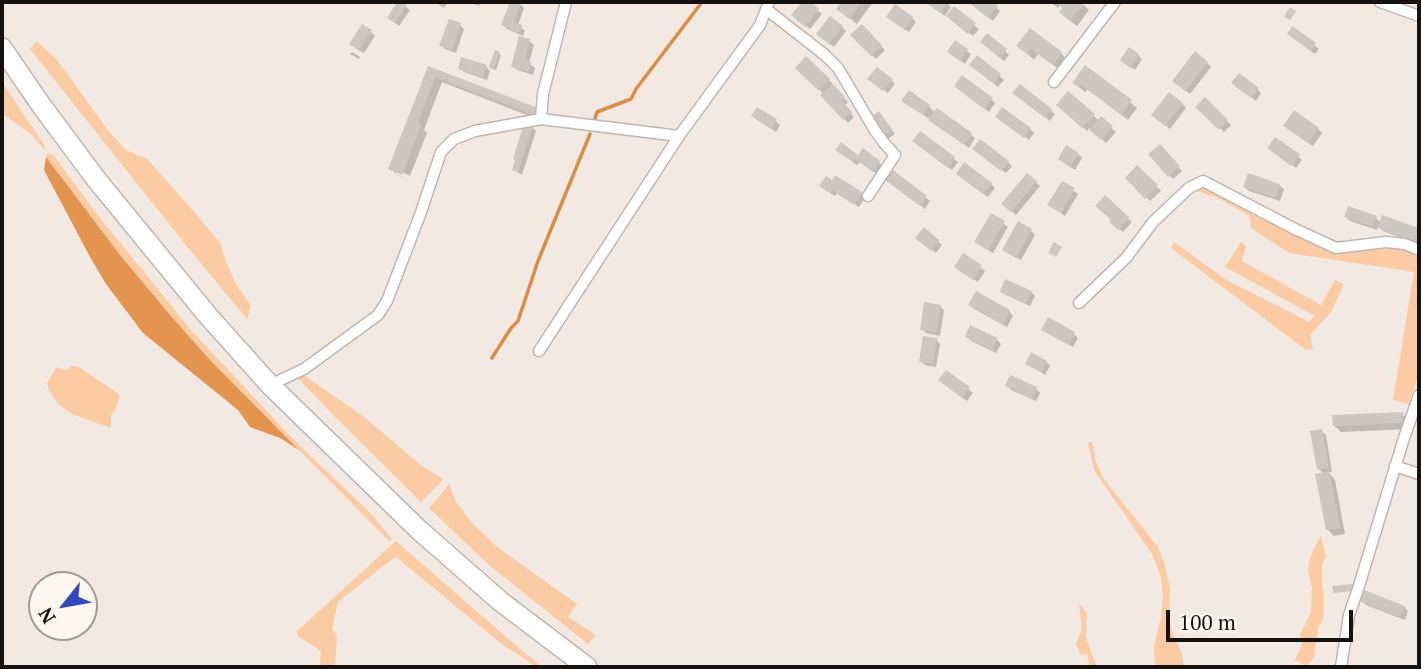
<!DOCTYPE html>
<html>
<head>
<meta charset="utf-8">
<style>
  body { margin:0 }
  #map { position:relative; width:1421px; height:669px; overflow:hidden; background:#f1e9e2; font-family:"PT Serif",serif }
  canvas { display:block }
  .frame { position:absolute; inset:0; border:4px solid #14110f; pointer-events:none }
  .north { position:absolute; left:28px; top:571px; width:70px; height:70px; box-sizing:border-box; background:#fff6ef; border:2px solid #a19a95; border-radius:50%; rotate:239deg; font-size:19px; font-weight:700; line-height:28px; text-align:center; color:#14110f }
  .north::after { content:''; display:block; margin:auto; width:24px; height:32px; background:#3649bb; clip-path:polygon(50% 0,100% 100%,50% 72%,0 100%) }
  .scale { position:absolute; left:1166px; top:610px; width:187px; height:32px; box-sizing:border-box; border:4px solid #14110f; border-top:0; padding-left:9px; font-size:21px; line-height:24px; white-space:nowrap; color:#14110f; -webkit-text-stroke:5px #fff6ef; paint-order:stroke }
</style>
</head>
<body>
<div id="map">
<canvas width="1421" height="669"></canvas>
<div class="frame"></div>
<div class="north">N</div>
<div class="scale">100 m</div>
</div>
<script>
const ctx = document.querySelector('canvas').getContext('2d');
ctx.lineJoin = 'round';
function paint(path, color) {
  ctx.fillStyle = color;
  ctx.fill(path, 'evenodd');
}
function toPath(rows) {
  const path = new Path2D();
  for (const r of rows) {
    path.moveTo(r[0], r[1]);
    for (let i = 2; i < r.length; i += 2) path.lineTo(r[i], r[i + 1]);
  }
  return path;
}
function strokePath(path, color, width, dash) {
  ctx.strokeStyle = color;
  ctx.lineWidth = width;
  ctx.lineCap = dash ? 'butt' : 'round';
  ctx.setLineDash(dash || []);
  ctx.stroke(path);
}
paint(toPath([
  [37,41,57,60,110,133,126,150,147,159,191,208,220,243,225,259,236,284,251,306,247,319,189,249,30,49],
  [2,82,45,146,44,149,30,133,2,114],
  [47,153,54,156,97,214,191,330,291,437,373,516,392,539,390,542,211,361,170,315,120,255,79,202,46,157],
  [1206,186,1335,250,1385,245,1406,248,1419,256,1419,375,1408,404,1393,400,1414,272,1289,253,1251,228,1250,216,1218,198,1194,190],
  [1174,242,1225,279,1309,322,1315,316,1225,267,1241,242,1246,246,1242,261,1321,305,1335,280,1344,284,1331,312,1310,335,1313,349,1306,350,1171,248],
  [72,366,79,367,120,395,115,410,111,415,111,428,72,414,58,404,50,392,47,384,56,367,66,370],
  [304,375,364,417,423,467,444,479,421,502,333,415,298,378],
  [1088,442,1092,442,1096,462,1103,478,1158,547,1165,565,1170,589,1169,616,1171,629,1182,654,1184,667,1155,667,1154,646,1161,618,1163,596,1161,577,1152,554,1094,470],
  [449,484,456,502,473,524,496,546,577,604,568,617,596,635,588,644,490,566,429,508],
  [1321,536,1326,556,1322,564,1322,585,1324,596,1323,619,1318,628,1314,657,1307,666,1295,660,1302,644,1300,634,1311,612,1312,587,1308,571,1310,559,1314,548],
  [396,541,520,649,542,667,536,667,516,653,504,646,396,557,387,563,338,602,332,629,337,635,335,667,320,667,321,651,299,637,296,632],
  [1079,603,1087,613,1086,638,1097,667,1090,667,1087,654,1081,655,1076,644,1082,629]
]), '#fbcba4');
paint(toPath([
  [46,157,120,255,170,315,211,361,299,450,280,438,250,427,238,410,143,333,106,284,90,257,44,170]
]), '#e3954f');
paint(toPath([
  [399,2,410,10,399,26,389,18],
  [435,2,448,2,444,8],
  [470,2,481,2,479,6],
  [512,2,520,4,524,8,518,25,525,31,523,36,507,29,503,25],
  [804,2,808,2,822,14,810,29,793,15],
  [844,2,873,2,857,24,839,9],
  [926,2,946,2,951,7,945,16],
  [970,2,990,2,1000,11,993,21],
  [1050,2,1080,2,1089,10,1077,26,1068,19,1065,8,1060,5,1058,8],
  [955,9,979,29,973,36,953,20],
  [912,18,916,22,909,32,892,21],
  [460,25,464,29,456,53,445,49,441,45],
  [842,27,846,31,834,47,822,38],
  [862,27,885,50,876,59,853,35],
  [1293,29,1319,49,1315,54,1293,38],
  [371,32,375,36,364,53,355,48],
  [529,41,534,45,529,63,535,68,533,75,517,70,513,66],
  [955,42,971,54,965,64,953,55],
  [986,46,1005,51,1009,55,1004,61],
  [1019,46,1061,53,1067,60,1060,70,1038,54,1034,60],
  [352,52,360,57,359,59,350,54],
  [496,52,501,55,496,70,490,68],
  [1138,55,1142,59,1135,70,1126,64],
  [977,58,1004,80,998,87,976,69],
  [806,59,833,84,831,85,848,102,844,106,854,117,848,123,823,95,824,94,797,68],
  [1207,63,1211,67,1190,94,1178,85],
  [486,67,490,71,487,80,464,72,460,68],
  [1086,67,1137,108,1128,120,1088,89,1085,92,1074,83],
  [429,68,537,110,542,121,442,82,424,130,427,133,410,176,396,170,396,174,409,180,397,175,391,169],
  [871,80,891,80,895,84,888,93],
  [1020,86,1055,114,1050,121,1019,97],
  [1238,87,1257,89,1261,93,1256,101],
  [960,90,991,99,995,103,989,112],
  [1205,99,1231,125,1224,132,1198,107],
  [1182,104,1186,108,1170,129,1157,119],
  [908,105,929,106,935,113,937,110,975,138,969,148,928,117,928,118],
  [1062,109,1093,115,1099,121,1101,119,1116,132,1106,143,1089,128,1087,131],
  [753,116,776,121,780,125,776,132],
  [883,117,895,134,888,139,884,135],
  [1002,121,1030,129,1034,133,1029,140],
  [532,127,536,131,522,175,514,170],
  [1318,129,1322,133,1313,146,1289,130],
  [920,133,958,162,952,170,918,145],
  [1160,146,1182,171,1173,179,1150,155],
  [863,151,883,166,878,175,860,162,857,165,841,154,859,157],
  [1273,152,1298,156,1302,160,1296,168],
  [979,153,1008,162,1012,166,1006,173],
  [1078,154,1082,158,1075,170,1064,163],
  [1137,168,1161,191,1150,201,1127,178],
  [893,173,930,201,925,209,892,184],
  [1028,175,1040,186,1016,215,1003,204],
  [962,177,991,184,995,188,988,197],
  [826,179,861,194,865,198,859,207,837,193,835,196,825,190],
  [1062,183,1078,194,1065,216,1049,205],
  [1279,185,1284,189,1280,201,1249,191,1245,187],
  [1105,197,1132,222,1123,232,1111,222],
  [992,215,1008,227,993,253,981,246],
  [1346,217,1376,218,1381,223,1418,229,1419,231,1418,244,1383,231,1378,226,1377,230,1350,221],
  [924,230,942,245,936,253,922,242],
  [1031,231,1035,235,1021,260,1008,253],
  [963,255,985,271,978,282,960,271],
  [1002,291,1031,292,1035,296,1030,306,1006,295],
  [977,293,1009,311,1013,316,1007,327,974,309,970,305],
  [940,306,944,310,940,336,926,333,922,329],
  [1048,320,1074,334,1078,338,1073,347,1047,333,1043,329],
  [967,337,997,340,1001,344,996,353,971,341],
  [936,339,940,344,936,367,925,365,921,361],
  [1046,362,1050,366,1045,375,1028,364],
  [947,372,973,393,967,401,945,384],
  [1007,386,1036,389,1040,393,1036,401,1011,390],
  [1402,414,1409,421,1409,429,1341,432,1334,425],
  [1321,431,1326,435,1332,472,1328,472,1335,480,1345,534,1334,536,1327,529,1324,474,1319,469],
  [1362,601,1404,607,1408,611,1405,620,1366,605]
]), '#0003');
strokePath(toPath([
  [594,122,597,112,631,99,636,89,702,2],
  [492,358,511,328,518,321,538,261,590,134]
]), '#db8d47', 3.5);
paint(toPath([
  [397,2,402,2,407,5,395,23,387,18],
  [510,2,521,3,514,22,522,25,519,33,501,25],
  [802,2,811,2,819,9,805,27,791,15],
  [841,2,862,2,849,19,836,9],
  [925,2,948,2,940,13],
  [968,2,992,2,998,6,988,18],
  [1055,2,1085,2,1070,21,1059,12,1063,8],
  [895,4,913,17,905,30,886,17],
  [954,6,976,23,968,34,946,16],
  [1290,7,1296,11,1290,20,1284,17],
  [830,16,843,26,829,44,816,34],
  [449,19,461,23,452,50,439,46],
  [362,24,372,30,359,50,349,44],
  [862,24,882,45,871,56,850,35],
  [1292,26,1316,43,1311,51,1287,34],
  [1030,28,1062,52,1053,65,1031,49,1027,54,1016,46],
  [987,33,1007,49,1000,58,980,42],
  [519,36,530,39,525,60,531,62,529,72,511,67],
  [955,40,968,49,960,61,947,52],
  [1129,47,1139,54,1130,68,1120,60],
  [495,50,500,52,494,69,489,67],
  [1195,51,1208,62,1185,91,1172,81],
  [977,55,1001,74,994,84,969,65],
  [806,56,830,79,819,91,795,68],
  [461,57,487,65,483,77,458,69],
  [1085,65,1132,100,1121,115,1080,84,1078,87,1072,83],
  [428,66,538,108,536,116,435,77,418,123,421,125,402,175,388,169],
  [877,67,893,79,883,91,867,79],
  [1239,73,1259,88,1251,98,1231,83],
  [962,75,993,98,984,109,954,86],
  [833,84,845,97,842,101,852,112,843,120,820,95],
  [1020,84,1052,109,1045,118,1012,93],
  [909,90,930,105,923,115,901,101],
  [1068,91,1095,114,1082,128,1056,105],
  [1169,92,1183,103,1165,126,1151,115],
  [1205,97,1228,120,1219,130,1195,107],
  [757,107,777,119,771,129,751,116],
  [1002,107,1031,128,1024,138,995,117],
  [937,108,972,133,964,145,928,120],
  [1294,110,1319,128,1308,143,1283,126],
  [879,111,892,129,883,136,869,118],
  [1101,116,1113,126,1101,140,1089,130],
  [524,123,533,126,518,172,512,170,515,160,513,159],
  [920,131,955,157,948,168,912,141],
  [1275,137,1300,154,1291,166,1267,148],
  [980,139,1009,161,1001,171,972,149],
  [841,142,858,155,863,148,880,161,873,172,855,159,853,162,835,150],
  [1160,144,1180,166,1168,177,1148,154],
  [1066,145,1079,153,1070,167,1058,159],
  [964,162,992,183,983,194,956,174],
  [1137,165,1158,185,1145,199,1125,178],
  [893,170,927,196,920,206,885,180],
  [1027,173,1037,181,1011,212,1001,204],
  [1248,173,1280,184,1276,198,1243,187],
  [835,175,862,192,854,205,832,190,830,193,819,186,826,176,832,180],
  [1062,181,1075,188,1061,213,1047,205],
  [1105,195,1129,217,1118,230,1109,222,1111,220,1095,206],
  [1348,206,1377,216,1373,227,1344,217],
  [991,213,1005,221,988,250,974,242],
  [1382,215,1419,228,1414,241,1377,228],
  [1018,221,1032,229,1016,258,1002,250],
  [924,227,939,240,931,251,915,238],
  [1054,242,1062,247,1056,257,1048,253],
  [963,253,982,265,973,280,954,267],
  [1005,279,1032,291,1026,303,1000,292],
  [976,291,1010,310,1003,324,968,305],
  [924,302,941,305,936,332,920,330],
  [1048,317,1075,332,1069,345,1041,330],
  [970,325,998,338,992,350,965,337],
  [923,336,937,338,933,364,919,362],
  [1031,352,1047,361,1041,372,1025,364],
  [946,370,970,387,962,398,938,380],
  [1010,375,1037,387,1032,399,1005,386],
  [1403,412,1403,423,1333,426,1332,415],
  [1322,429,1329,468,1317,470,1310,431],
  [1329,471,1340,528,1326,530,1315,474],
  [1353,584,1354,591,1333,593,1332,586],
  [1364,590,1405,606,1400,617,1360,601]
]), '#cec6c0');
const street = toPath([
  [1380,2,1419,16],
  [766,9,825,55,838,68,874,129,884,143,895,155,868,196],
  [1054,82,1115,2],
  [541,119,543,94,566,2],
  [1079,303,1126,258,1153,222,1189,188,1203,181,1295,229,1336,248,1386,242,1405,244,1419,250],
  [539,351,679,136,760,25,769,2],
  [270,385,304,369,378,315,387,301,420,215,441,152,454,139,475,131,541,119,679,136],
  [1395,466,1419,474],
  [1341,667,1349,615,1358,589,1404,438,1419,395]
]);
const highway = toPath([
  [2,48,41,105,96,179,209,317,270,385,419,530,500,601,587,667]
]);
strokePath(street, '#bfb7b1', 13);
strokePath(highway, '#bfb7b1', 22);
strokePath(street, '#fff', 10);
strokePath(highway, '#fff', 19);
</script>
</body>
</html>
